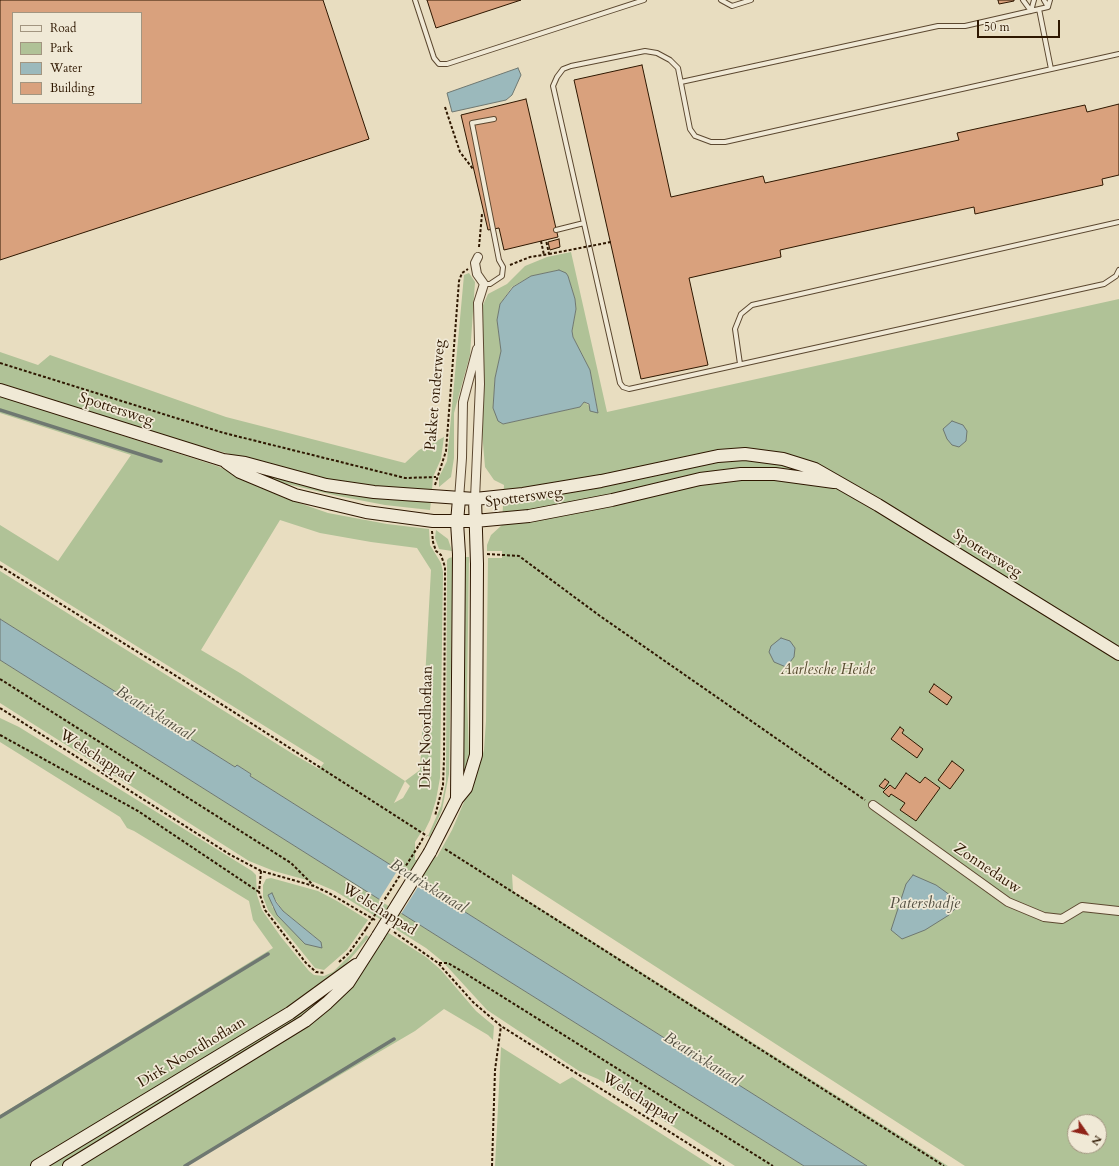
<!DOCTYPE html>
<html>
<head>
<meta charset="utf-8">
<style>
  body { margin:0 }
  #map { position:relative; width:1119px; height:1166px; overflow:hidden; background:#e8ddc0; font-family:Cardo,serif }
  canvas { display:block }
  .legend { position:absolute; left:12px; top:12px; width:130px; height:92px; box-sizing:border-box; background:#f0e9d6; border:1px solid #a29580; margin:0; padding:5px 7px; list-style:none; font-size:12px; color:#2e1700 }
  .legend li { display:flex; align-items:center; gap:8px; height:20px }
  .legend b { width:20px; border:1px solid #a29580 }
  .north { position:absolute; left:1067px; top:1114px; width:40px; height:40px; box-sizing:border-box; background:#f0e9d6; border:1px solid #a29580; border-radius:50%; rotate:124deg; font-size:11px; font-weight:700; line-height:16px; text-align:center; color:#2e1700 }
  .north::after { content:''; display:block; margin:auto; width:14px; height:18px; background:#8f2418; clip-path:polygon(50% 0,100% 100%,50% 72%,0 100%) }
  .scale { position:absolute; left:977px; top:20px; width:83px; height:18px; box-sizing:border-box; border:2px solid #2e1700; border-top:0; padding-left:5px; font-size:12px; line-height:14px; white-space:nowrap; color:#2e1700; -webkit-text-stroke:3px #f0e9d6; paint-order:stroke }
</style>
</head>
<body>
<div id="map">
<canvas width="1119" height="1166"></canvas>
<ul class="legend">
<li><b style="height:5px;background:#f0e9d6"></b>Road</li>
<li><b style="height:11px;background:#b0c297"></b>Park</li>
<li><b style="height:11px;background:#9bb9bc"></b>Water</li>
<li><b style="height:11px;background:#d9a17d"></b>Building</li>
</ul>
<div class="north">N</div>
<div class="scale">50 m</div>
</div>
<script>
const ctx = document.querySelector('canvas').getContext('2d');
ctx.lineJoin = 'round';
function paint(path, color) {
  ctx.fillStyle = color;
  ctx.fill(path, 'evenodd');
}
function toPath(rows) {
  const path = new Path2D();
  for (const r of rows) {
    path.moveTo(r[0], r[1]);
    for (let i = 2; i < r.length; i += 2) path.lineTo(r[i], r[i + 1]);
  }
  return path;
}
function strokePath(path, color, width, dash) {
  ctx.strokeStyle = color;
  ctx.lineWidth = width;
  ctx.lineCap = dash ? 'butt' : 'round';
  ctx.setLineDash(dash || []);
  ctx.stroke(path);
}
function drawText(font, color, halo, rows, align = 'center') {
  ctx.font = font + ' Cardo,serif';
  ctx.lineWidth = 3.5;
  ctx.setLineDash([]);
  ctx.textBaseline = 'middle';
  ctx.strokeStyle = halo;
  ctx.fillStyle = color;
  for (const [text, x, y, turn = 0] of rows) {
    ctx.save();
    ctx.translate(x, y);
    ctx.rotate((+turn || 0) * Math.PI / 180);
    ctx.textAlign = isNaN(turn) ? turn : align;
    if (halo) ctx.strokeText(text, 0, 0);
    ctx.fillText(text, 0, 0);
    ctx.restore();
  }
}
paint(toPath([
  [571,252,607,412,1119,299,1119,1166,965,1166,512,874,513,891,948,1166,867,1166,250,776,251,774,237,765,235,767,0,619,0,571,293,754,319,769,324,763,0,561,0,525,58,561,131,455,0,413,0,396,217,466,248,479,282,497,328,513,387,524,429,529,430,545,441,563,443,572,440,778,436,800,430,820,424,832,422,831,415,842,415,860,437,857,452,830,479,767,484,750,486,721,488,558,502,558,502,551,487,551,487,545,491,535,502,525,504,485,494,480,485,467,482,432,483,305,488,294,507,284,525,266,547,257],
  [559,270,568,276,575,299,576,309,572,331,573,337,590,370,598,412,584,402,580,407,503,424,493,408,495,378,501,351,497,320,500,304,512,287,531,276],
  [280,520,320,533,371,542,417,548,431,570,420,770,405,781,240,673,201,650],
  [405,781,410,786,403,798,394,803],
  [1075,1122,1099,1122,1099,1146,1075,1146],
  [469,273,475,282,470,355,454,413,454,458,451,477,439,487,439,477,447,461,464,275],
  [0,352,38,365,50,355,226,417,405,463,419,450,444,437,441,459,433,477,432,490,416,491,338,483,196,445,0,383],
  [243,469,431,501,430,510,385,505,338,496,274,481],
  [436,530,448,539,452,551,439,549,435,538],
  [453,557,449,774,442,810,430,837,428,836,441,806,446,782,447,560,449,558],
  [464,557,469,557,467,696,469,755,464,777,461,776],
  [0,660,507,980,804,1166,735,1166,598,1079,579,1071,487,1010,442,961,426,948,335,891,314,882,274,871,249,861,0,703],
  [0,718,19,727,252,871,256,875,257,895,262,910,281,937,309,971,314,975,324,976,333,972,352,953,366,935,369,937,340,971,306,998,30,1166,0,1166,0,1115,273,948,253,920,249,901,134,831,127,828,120,817,0,742],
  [271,878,318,891,337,901,368,920,347,950,324,970,315,968,268,910,263,897,263,885,266,879],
  [271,893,283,911,321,942,272,907],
  [387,932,426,957,441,970,476,1011,494,1026,493,1040,488,1035,444,1009,415,1031,185,1166,74,1166,293,1033,361,972],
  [345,980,289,1028,61,1166,43,1166],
  [501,1047,560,1084,572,1077,712,1166,495,1166]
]), '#b0c297');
const water = toPath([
  [518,68,521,75,512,95,506,100,452,112,447,93,518,68],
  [559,270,566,273,568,276,575,299,576,309,572,331,573,337,590,370,598,413,590,411,589,404,584,402,580,407,503,424,498,421,493,408,495,378,501,351,497,320,500,304,513,287,531,276,559,270],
  [952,421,963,425,967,431,966,441,959,447,952,445,947,439,943,429,952,421],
  [0,619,235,767,237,765,251,774,250,776,867,1166,804,1166,507,980,0,660,0,619],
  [781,638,790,641,795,648,794,657,786,667,774,662,769,652,771,646,781,638],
  [913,875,936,885,961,903,949,915,925,930,902,939,891,930,906,884,913,875],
  [272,893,276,902,283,911,321,942,322,948,305,944,277,915,268,895,272,893]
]);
paint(water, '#9bb9bc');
strokePath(water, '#6f7871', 1);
paint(toPath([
  [399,868,421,882,401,914,379,900]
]), '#e8ddc0');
strokePath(toPath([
  [0,410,161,461],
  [0,1117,268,954],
  [185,1166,394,1039]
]), '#6f7871', 3.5);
const building = toPath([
  [0,0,323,0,369,139,0,260,0,0],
  [13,13,141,13,141,103,13,103,13,13],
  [427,0,521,0,436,28,427,0],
  [998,0,1014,0,1014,1,999,4,998,0],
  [642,65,671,197,763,176,765,183,959,140,957,133,1085,105,1087,112,1119,104,1119,175,1102,179,1103,185,975,214,974,207,820,241,780,250,781,257,689,278,708,365,641,379,574,80,642,65],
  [526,99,558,237,504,250,499,228,488,230,461,115,526,99],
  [559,239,560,247,550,250,548,242,559,239],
  [934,684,952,697,947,705,929,692,934,684],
  [900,727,904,730,902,733,923,749,917,758,891,739,900,727],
  [952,761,964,770,950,789,938,780,952,761],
  [906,773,920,783,925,777,940,788,916,821,900,810,905,803,891,794,889,797,883,792,890,785,895,789,906,773],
  [885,779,889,782,884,789,879,786,885,779]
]);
paint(building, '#d9a17d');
strokePath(building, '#2e1700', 1);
const lane = toPath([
  [415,0,434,58,439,64,447,64,644,0],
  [721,0,732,6,751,0],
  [1023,0,1031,11],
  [1044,0,1048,7],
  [1048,7,1050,0],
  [1039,9,1051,69],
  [1031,11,1034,0],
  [1119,54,725,142,711,142,695,136,690,129,678,68,670,60,657,53,645,51,571,66,563,69,557,77,553,86,620,383,623,387,629,389,1104,284,1116,276,1119,270],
  [681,82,938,26,965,26,1048,7],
  [556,230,584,223],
  [484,284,490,284,502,276,503,267,499,260,472,123,494,119],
  [740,364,735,329,741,314,752,305,1119,222]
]);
const street = toPath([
  [459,499,462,458,463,402,477,349],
  [475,499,480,384,478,303,484,284,477,274,475,263,478,257],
  [873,805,1008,902,1044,917,1062,919,1082,907,1119,911]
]);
const secondary = toPath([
  [0,390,223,460,245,463,326,485,374,492,475,499,523,494,601,481,718,456,745,454,783,459,815,469,878,505,1119,654],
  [226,462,240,472,295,495,366,512,433,521,475,521,529,516,612,500,700,479,741,474,775,474,834,482],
  [457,799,459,554,457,522,459,499],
  [430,852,457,799,466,788,476,755,477,564,475,499],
  [37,1166,290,1013,356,965],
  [69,1166,305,1021,327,1003,348,983,378,936]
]);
strokePath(lane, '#5c4830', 6);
strokePath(street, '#5c4830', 10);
strokePath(secondary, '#2e1700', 14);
strokePath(toPath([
  [445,107,460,152,473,169],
  [541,241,544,255],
  [479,247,482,214],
  [510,265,530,257,549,254,546,240],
  [0,363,224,433,405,478,436,477],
  [435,485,446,451,459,281,462,273,468,269],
  [432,531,433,542,436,551,441,555,445,567,445,574,444,759,443,785,435,816],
  [487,554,519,556,600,616,865,800],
  [0,566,229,709,427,836],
  [0,679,291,863,313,885],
  [0,708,229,854,261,871,314,886,327,892,375,920],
  [0,735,138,811,259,892],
  [419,845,423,838],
  [445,849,944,1166],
  [261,871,259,892,265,910,306,963,316,972,325,973],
  [394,932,438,963,473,1002,501,1026,724,1166],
  [339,962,349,953,366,929],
  [439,963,448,963,463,972,773,1166],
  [492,1166,495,1070,501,1026]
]), '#2e1700', 2, [3, 2]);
strokePath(lane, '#f0e9d6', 4);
strokePath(street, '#f0e9d6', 8);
strokePath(secondary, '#f0e9d6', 12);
const secondaryBridge = toPath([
  [378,936,430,852]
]);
strokePath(secondaryBridge, '#2e1700', 14, []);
strokePath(toPath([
  [549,254,611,242],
  [366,929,419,845]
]), '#2e1700', 2, [3, 2]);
strokePath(secondaryBridge, '#f0e9d6', 12);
drawText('15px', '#2e1700', '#f0e9d6', [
  ["Pakket onderweg",436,395,-85],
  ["Spottersweg",116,410,18],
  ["Spottersweg",524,498,-8],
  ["Spottersweg",987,554,32],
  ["Dirk Noordhoflaan",427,727,-89],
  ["Welschappad",96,757,33],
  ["Zonnedauw",987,869,34],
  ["Welschappad",379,910,32],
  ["Dirk Noordhoflaan",192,1053,-31],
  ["Welschappad",639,1099,32]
]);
drawText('italic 15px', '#554a2d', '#f0e9d6', [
  ["Aarlesche Heide",828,671]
]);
drawText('italic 16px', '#545042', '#f0e9d6', [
  ["Beatrixkanaal",154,714,32],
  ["Beatrixkanaal",428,887,32],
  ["Patersbadje",925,904],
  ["Beatrixkanaal",702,1060,32]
]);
</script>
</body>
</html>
